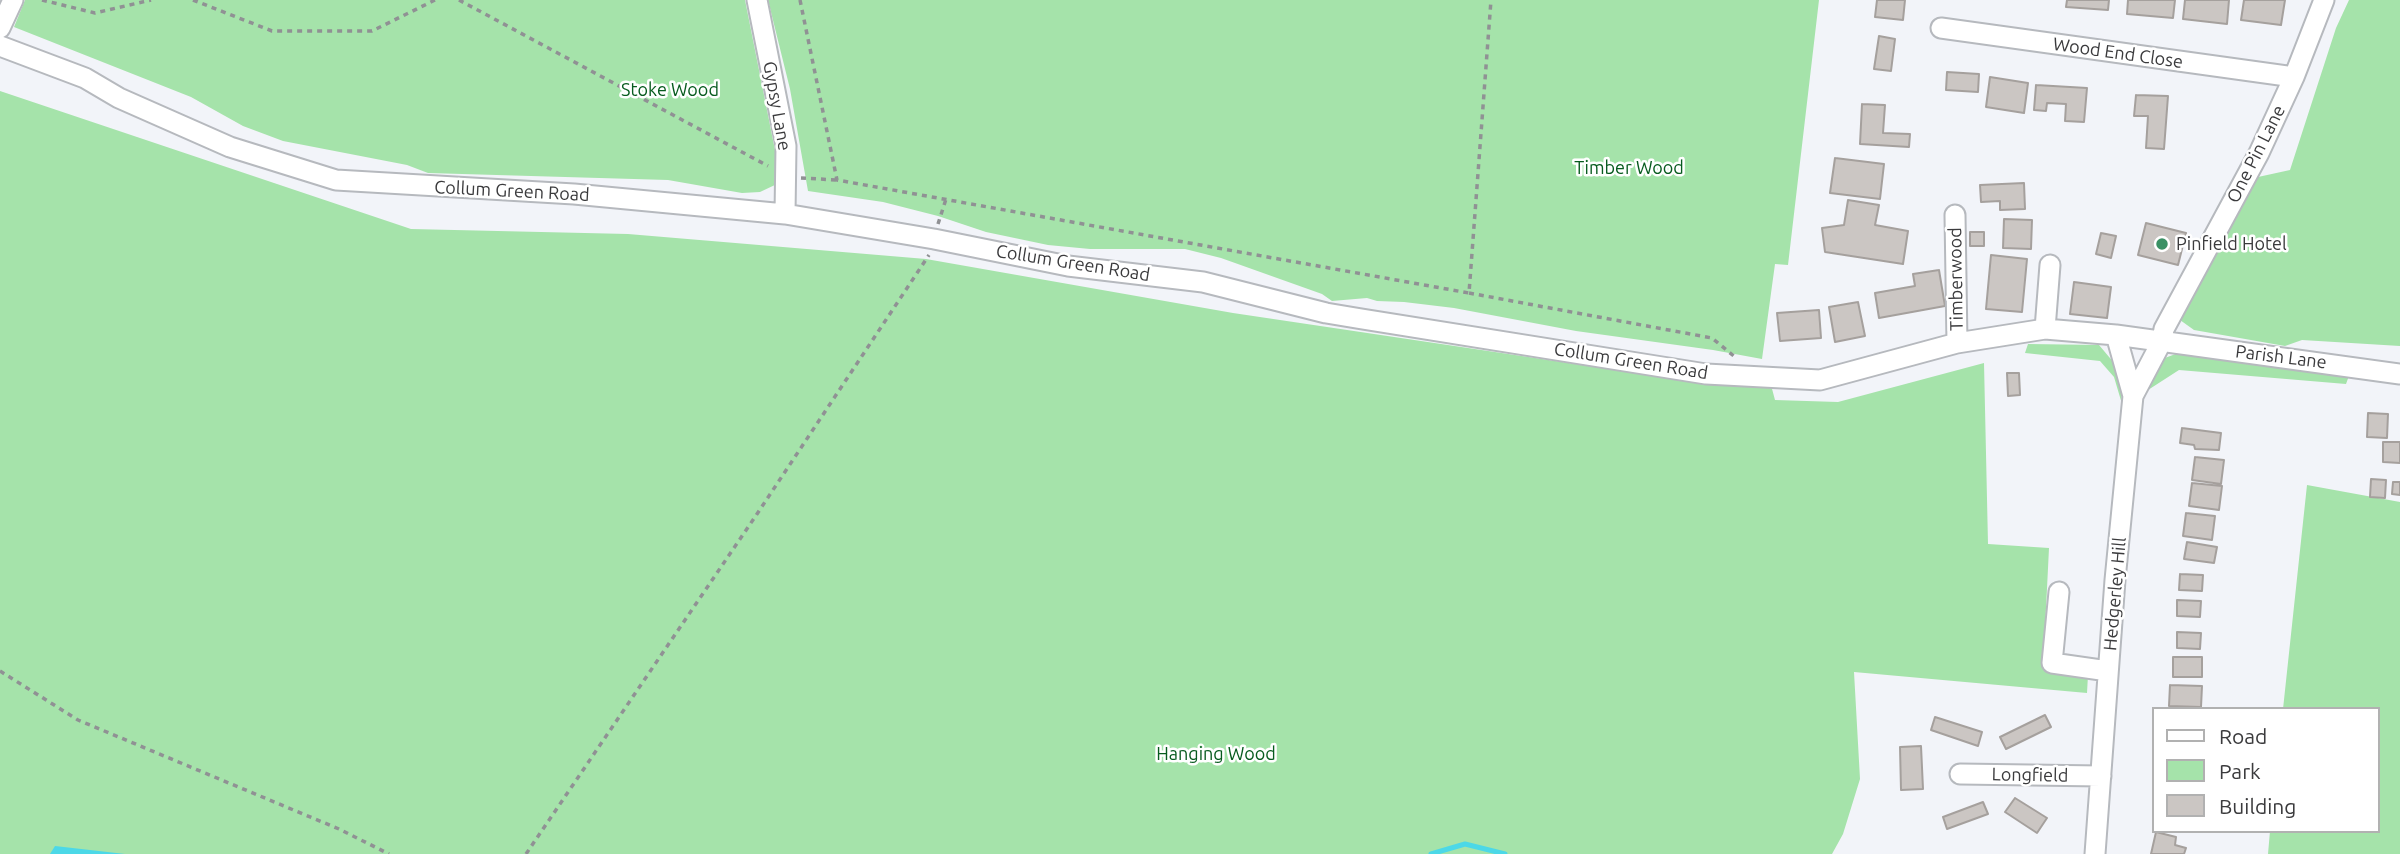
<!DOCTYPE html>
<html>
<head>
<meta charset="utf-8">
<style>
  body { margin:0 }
  #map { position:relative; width:2400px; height:854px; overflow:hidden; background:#f2f4f9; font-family:Ubuntu,sans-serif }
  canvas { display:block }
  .legend { position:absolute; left:2152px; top:707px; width:228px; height:126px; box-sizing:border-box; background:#fff; border:2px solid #b1b1b1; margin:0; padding:9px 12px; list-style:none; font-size:21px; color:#3b3b3d }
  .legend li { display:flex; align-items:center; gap:14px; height:35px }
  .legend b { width:35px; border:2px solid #b1b1b1 }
</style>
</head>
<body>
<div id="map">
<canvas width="2400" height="854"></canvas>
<ul class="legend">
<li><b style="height:9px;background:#fff"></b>Road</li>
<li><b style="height:19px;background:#a5e3aa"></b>Park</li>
<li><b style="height:19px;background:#cbc6c3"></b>Building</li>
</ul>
</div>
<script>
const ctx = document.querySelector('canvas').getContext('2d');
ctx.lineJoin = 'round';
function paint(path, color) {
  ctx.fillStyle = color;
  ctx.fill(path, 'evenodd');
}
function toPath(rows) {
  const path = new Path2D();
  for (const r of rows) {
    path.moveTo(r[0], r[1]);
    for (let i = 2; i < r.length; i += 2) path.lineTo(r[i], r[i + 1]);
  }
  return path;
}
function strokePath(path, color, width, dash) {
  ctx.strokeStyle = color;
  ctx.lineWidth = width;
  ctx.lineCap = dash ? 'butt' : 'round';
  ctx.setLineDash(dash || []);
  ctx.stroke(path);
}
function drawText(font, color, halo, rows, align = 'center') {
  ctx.font = font + ' Ubuntu,sans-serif';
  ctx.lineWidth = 5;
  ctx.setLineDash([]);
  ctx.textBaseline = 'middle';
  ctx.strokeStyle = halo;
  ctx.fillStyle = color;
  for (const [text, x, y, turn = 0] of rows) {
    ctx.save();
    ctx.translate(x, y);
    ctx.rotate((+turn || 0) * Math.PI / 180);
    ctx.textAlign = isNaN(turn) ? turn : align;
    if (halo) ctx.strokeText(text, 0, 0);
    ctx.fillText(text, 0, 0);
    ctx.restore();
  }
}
paint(toPath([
  [25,0,745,0,777,160,777,170,774,180,777,184,760,192,742,193,668,180,428,173,407,165,283,141,243,126,191,97,14,27],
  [768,0,1819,0,1788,265,1775,264,1762,359,1713,350,1576,331,1454,308,1404,302,1377,301,1367,298,1332,301,1322,294,1221,258,1185,249,1090,249,1048,245,986,232,938,216,883,202,808,191,790,89],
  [2349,0,2400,0,2400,346,2302,340,2285,346,2194,330,2180,320,2258,177,2290,170,2336,28],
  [0,91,411,229,628,234,926,259,1233,313,1703,383,1771,385,1775,400,1838,402,1984,363,1988,544,2049,548,2043,669,2088,675,2087,693,1854,672,1860,779,1843,834,1832,854,0,854],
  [2028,344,2099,345,2120,370,2122,404,2114,377,2100,361,2025,353],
  [2181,352,2350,373,2346,384,2179,370,2148,390,2162,359],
  [2307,485,2400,502,2400,854,2268,854,2270,831,2377,831,2377,709,2283,709]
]), '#a5e3aa');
paint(toPath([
  [55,846,125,854,50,854]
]), '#4cd8e7');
strokePath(toPath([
  [1431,854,1465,844,1505,854]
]), '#4cd8e7', 5);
const building = toPath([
  [1877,0,1905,0,1903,20,1875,17,1877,0],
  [2067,0,2109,0,2108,10,2066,7,2067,0],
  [2128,0,2175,0,2173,18,2127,14,2128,0],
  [2185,0,2229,0,2227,24,2183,19,2185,0],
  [2244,0,2285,0,2281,25,2241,20,2244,0],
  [1879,36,1895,39,1891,71,1874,69,1879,36],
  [1947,72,1979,74,1978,92,1946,90,1947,72],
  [1990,77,2028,83,2024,113,1986,107,1990,77],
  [2036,85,2087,88,2084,122,2065,121,2066,104,2047,103,2046,111,2034,110,2036,85],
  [2136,95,2168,96,2164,149,2146,148,2148,116,2134,116,2136,95],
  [1862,104,1885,105,1883,133,1910,134,1909,147,1860,144,1862,104],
  [1835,158,1884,164,1880,199,1830,193,1835,158],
  [2024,183,2025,209,2000,210,2000,201,1981,202,1980,185,2024,183],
  [1848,200,1879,205,1875,225,1908,231,1903,264,1825,252,1822,228,1844,225,1848,200],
  [2004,219,2032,220,2031,249,2003,248,2004,219],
  [2146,223,2186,233,2178,265,2138,255,2146,223],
  [1970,232,1984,232,1984,246,1970,246,1970,232],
  [2101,233,2116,236,2111,258,2096,254,2101,233],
  [1991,255,2027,259,2022,312,1986,309,1991,255],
  [1939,270,1945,306,1879,318,1875,293,1915,286,1913,274,1939,270],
  [2074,282,2111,287,2107,318,2070,314,2074,282],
  [1858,302,1865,336,1835,342,1829,307,1858,302],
  [1819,310,1821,338,1780,341,1777,313,1819,310],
  [2007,373,2019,373,2020,395,2008,396,2007,373],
  [2368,413,2388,414,2387,438,2367,437,2368,413],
  [2182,428,2221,433,2219,450,2195,449,2194,445,2180,443,2182,428],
  [2383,442,2400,442,2400,463,2383,462,2383,442],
  [2195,457,2224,460,2221,484,2192,480,2195,457],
  [2371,479,2386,480,2385,498,2370,497,2371,479],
  [2393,482,2400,482,2400,495,2392,494,2393,482],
  [2192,483,2222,486,2219,510,2189,506,2192,483],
  [2186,513,2215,516,2212,540,2183,536,2186,513],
  [2187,542,2217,547,2214,563,2184,559,2187,542],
  [2180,574,2203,575,2202,591,2179,590,2180,574],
  [2177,600,2201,601,2200,617,2177,616,2177,600],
  [2177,632,2201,633,2200,649,2177,648,2177,632],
  [2173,657,2202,657,2202,677,2173,677,2173,657],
  [2170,685,2202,686,2201,707,2169,706,2170,685],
  [2045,715,2051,727,2006,749,2000,737,2045,715],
  [1935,717,1982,732,1978,746,1931,730,1935,717],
  [1921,746,1923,789,1901,790,1900,747,1921,746],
  [2015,798,2047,818,2037,833,2005,812,2015,798],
  [1983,802,1988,814,1947,829,1943,817,1983,802],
  [2156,832,2176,837,2175,845,2186,848,2184,854,2151,854,2156,832]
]);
paint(building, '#cbc6c3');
strokePath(building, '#a5a09d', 2);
const minor = toPath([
  [757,0,786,146,785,214],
  [0,28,13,0],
  [1941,28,2294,77],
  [0,46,85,78,119,98,230,147,336,180,574,194,785,214,934,239,1068,266,1203,282,1326,313,1362,319,1706,374,1820,380,1957,343,2045,329,2116,335,2400,374],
  [1955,215,1957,343],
  [2045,329,2050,265],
  [2116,335,2133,396],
  [2059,592,2052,663,2108,671],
  [1960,774,2101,776],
  [2095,854,2115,580,2133,396,2162,341,2164,329,2259,153,2294,77,2324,0]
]);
strokePath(minor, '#b6b9be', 23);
strokePath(toPath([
  [42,0,95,13,151,0],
  [193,0,272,31,372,31,435,0],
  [459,0,768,166],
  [800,0,837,180,1469,293,1491,0],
  [801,178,837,180],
  [938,224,946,199],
  [1469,293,1712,338,1735,357],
  [0,671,78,720,339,829,389,854],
  [526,854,757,514,929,255]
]), '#909194', 3.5, [5, 5]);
strokePath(minor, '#fff', 19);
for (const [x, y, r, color] of [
  [2162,244,7,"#3a9064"]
]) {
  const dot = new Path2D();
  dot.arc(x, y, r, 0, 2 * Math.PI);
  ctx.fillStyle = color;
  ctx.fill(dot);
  strokePath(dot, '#fff', 2.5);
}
drawText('18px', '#3b3b3d', '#fff', [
  ["Wood End Close",2118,53,8],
  ["Gypsy Lane",777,106,80],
  ["One Pin Lane",2256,154,-63],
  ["Collum Green Road",512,191,3],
  ["Collum Green Road",1073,263,9],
  ["Timberwood",1956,279,-91],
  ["Parish Lane",2281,357,7],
  ["Collum Green Road",1631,361,9],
  ["Hedgerley Hill",2115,594,-85],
  ["Longfield",2030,775,1]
]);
drawText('18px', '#075b1e', '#fff', [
  ["Stoke Wood",670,90],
  ["Timber Wood",1629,168],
  ["Hanging Wood",1216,754]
]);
drawText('18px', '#3b3b3d', '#fff', [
  ["Pinfield Hotel",2176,244]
], 'left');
</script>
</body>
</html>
